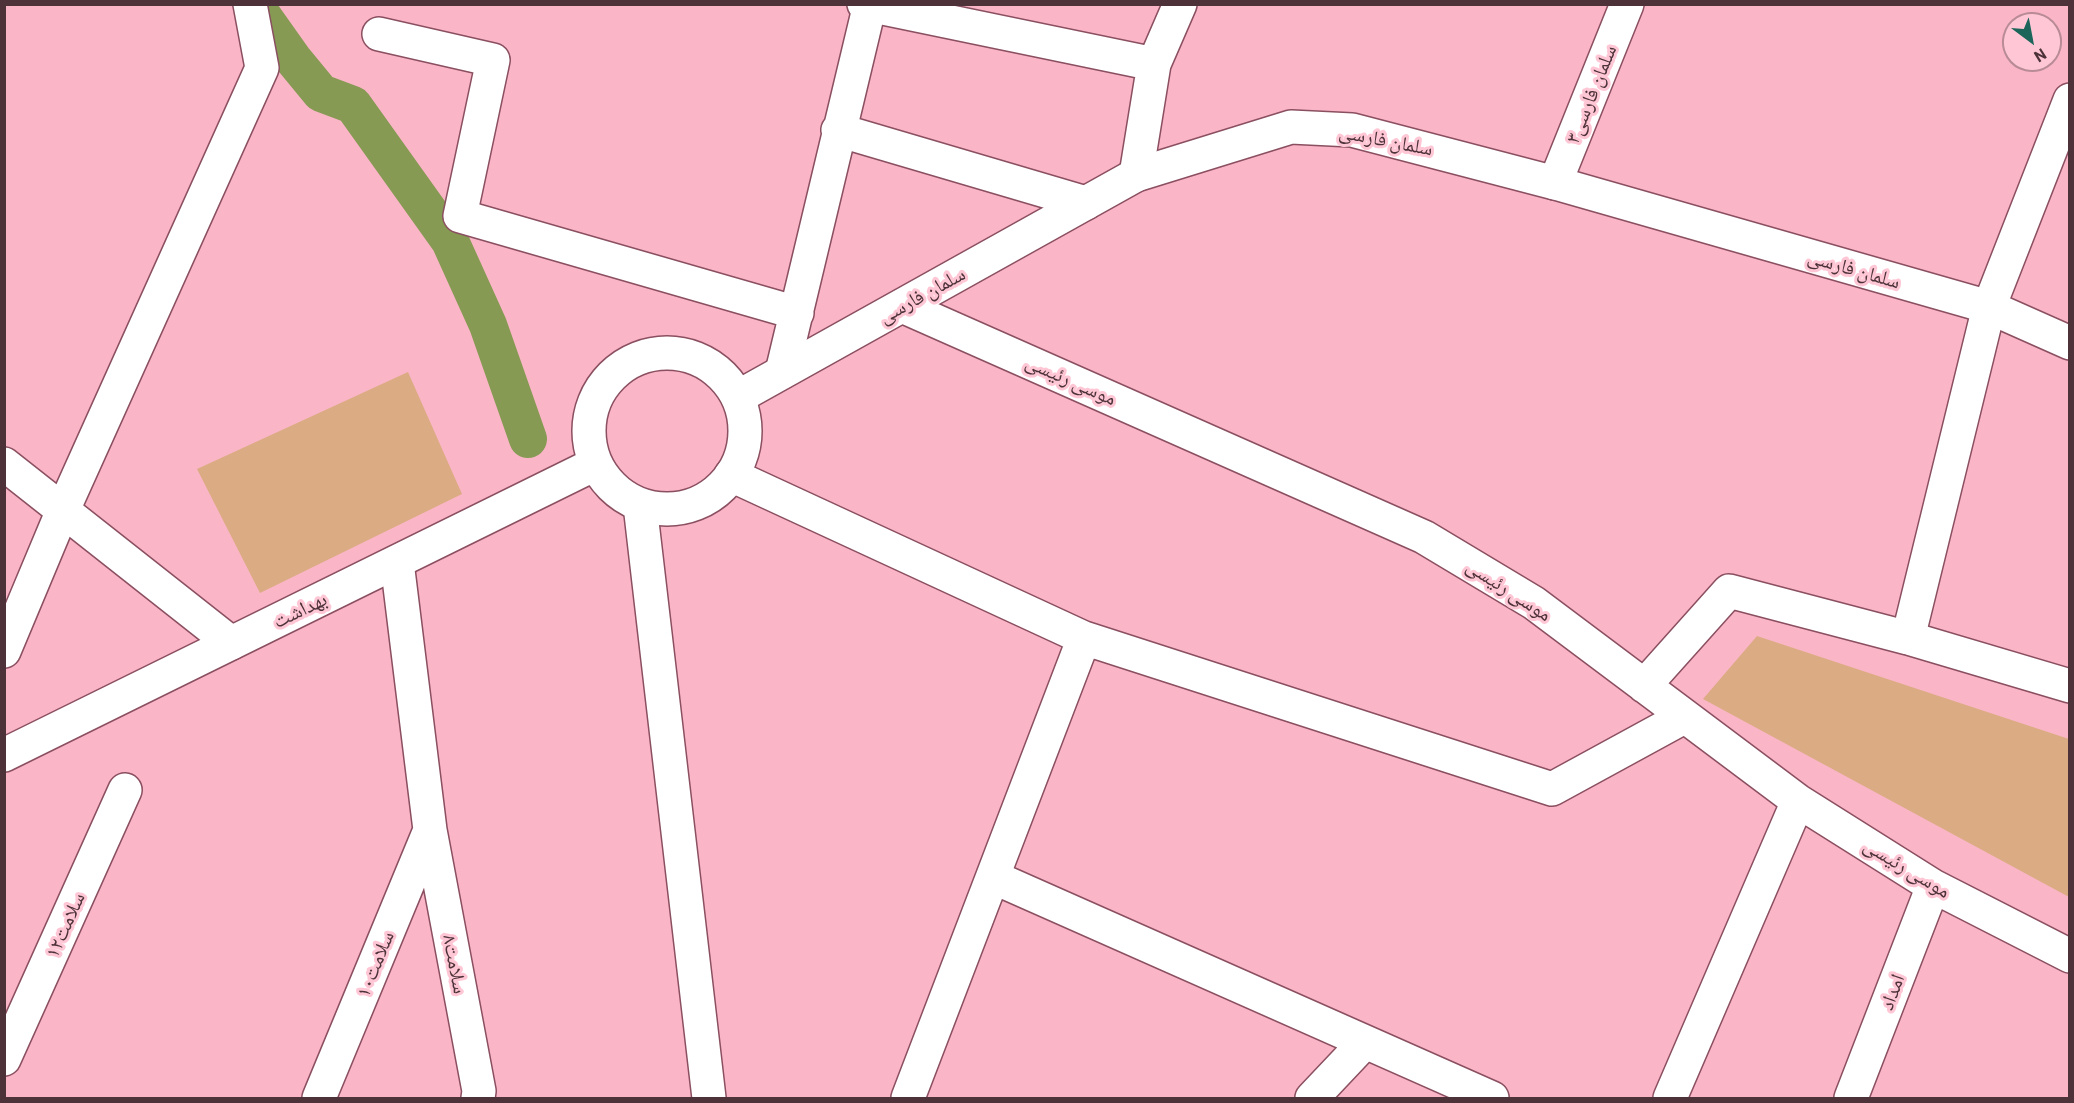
<!DOCTYPE html>
<html>
<head>
<meta charset="utf-8">
<style>
  body { margin:0 }
  #map { position:relative; width:2074px; height:1103px; overflow:hidden; background:#fab5c7; font-family:Barlow,sans-serif }
  canvas { display:block }
  .frame { position:absolute; inset:0; border:6px solid #4d323a; pointer-events:none }
  .north { position:absolute; left:2002px; top:12px; width:60px; height:60px; box-sizing:border-box; background:#ffc7d5; border:2px solid #b88b97; border-radius:50%; rotate:148deg; font-size:16px; font-weight:700; line-height:24px; text-align:center; color:#4d323a }
  .north::after { content:''; display:block; margin:auto; width:21px; height:27px; background:#1c655a; clip-path:polygon(50% 0,100% 100%,50% 72%,0 100%) }
</style>
</head>
<body>
<div id="map">
<canvas width="2074" height="1103"></canvas>
<div class="frame"></div>
<div class="north">N</div>
</div>
<script>
const ctx = document.querySelector('canvas').getContext('2d');
ctx.lineJoin = 'round';
function paint(path, color) {
  ctx.fillStyle = color;
  ctx.fill(path, 'evenodd');
}
function toPath(rows) {
  const path = new Path2D();
  for (const r of rows) {
    if (r.length === 3) {
      path.moveTo(r[0] + r[2], r[1]);
      path.arc(r[0], r[1], r[2], 0, 2 * Math.PI);
      continue;
    }
    path.moveTo(r[0], r[1]);
    for (let i = 2; i < r.length; i += 2) path.lineTo(r[i], r[i + 1]);
  }
  return path;
}
function strokePath(path, color, width, dash) {
  ctx.strokeStyle = color;
  ctx.lineWidth = width;
  ctx.lineCap = dash ? 'butt' : 'round';
  ctx.setLineDash(dash || []);
  ctx.stroke(path);
}
function drawText(font, color, halo, rows, align = 'center') {
  ctx.font = font + ' Barlow,"Noto Naskh Arabic",sans-serif';
  ctx.lineWidth = 6;
  ctx.setLineDash([]);
  ctx.textBaseline = 'middle';
  ctx.strokeStyle = halo;
  ctx.fillStyle = color;
  for (const [text, x, y, turn = 0] of rows) {
    ctx.save();
    ctx.translate(x, y);
    ctx.rotate((+turn || 0) * Math.PI / 180);
    ctx.textAlign = isNaN(turn) ? turn : align;
    if (halo) ctx.strokeText(text, 0, 0);
    ctx.fillText(text, 0, 0);
    ctx.restore();
  }
}
paint(toPath([
  [408,372,462,494,260,593,197,469],
  [1757,636,2069,739,2069,897,1703,699]
]), '#dbac83');
strokePath(toPath([
  [254,4,293,59,321,93,353,105,450,241,488,325,528,439]
]), '#879a53', 38);
const minor = toPath([
  [864,4,1154,64],
  [379,34,493,60,460,216,797,313],
  [838,130,1086,203],
  [1136,175,1154,64,1180,4],
  [1555,183,1627,4],
  [902,306,1424,537,1534,603,1798,801,1933,886,2070,956],
  [782,372,870,4],
  [4,464,231,643],
  [731,475,1084,638,1552,789,1684,717],
  [640,505,709,1098],
  [397,562,430,830,479,1091,478,1098],
  [1908,638,1989,307,2070,100],
  [4,651,63,510,262,68,250,4],
  [1644,686,1729,591,1908,638,2070,686],
  [993,877,1492,1098],
  [4,1059,125,790],
  [319,1098,430,830],
  [908,1098,1084,638],
  [1312,1098,1365,1042],
  [1670,1098,1798,801],
  [1851,1098,1933,886]
]);
const tertiary = toPath([
  [667,431,78],
  [738,397,1136,175,1291,127,1352,130,1555,183,1989,307,2070,343],
  [4,755,595,464]
]);
strokePath(minor, '#8a4f60', 36);
strokePath(tertiary, '#8a4f60', 36);
strokePath(minor, '#fff', 33);
strokePath(tertiary, '#fff', 33);
drawText('20px', '#4d323a', '#ffc7d5', [
  ["سلمان فارسی۳",1591,94,-68],
  ["سلمان فارسی",1386,140,11],
  ["سلمان فارسی",1854,269,16],
  ["سلمان فارسی",922,295,-29],
  ["موسی رئیسی",1071,380,24],
  ["موسی رئیسی",1509,590,33],
  ["بهداشت",300,610,-26],
  ["موسی رئیسی",1907,868,31],
  ["سلامت۱۲",65,925,-66],
  ["سلامت۱۰",375,964,-68],
  ["سلامت۸",455,964,79],
  ["امداد",1892,992,-69]
]);
</script>
</body>
</html>
